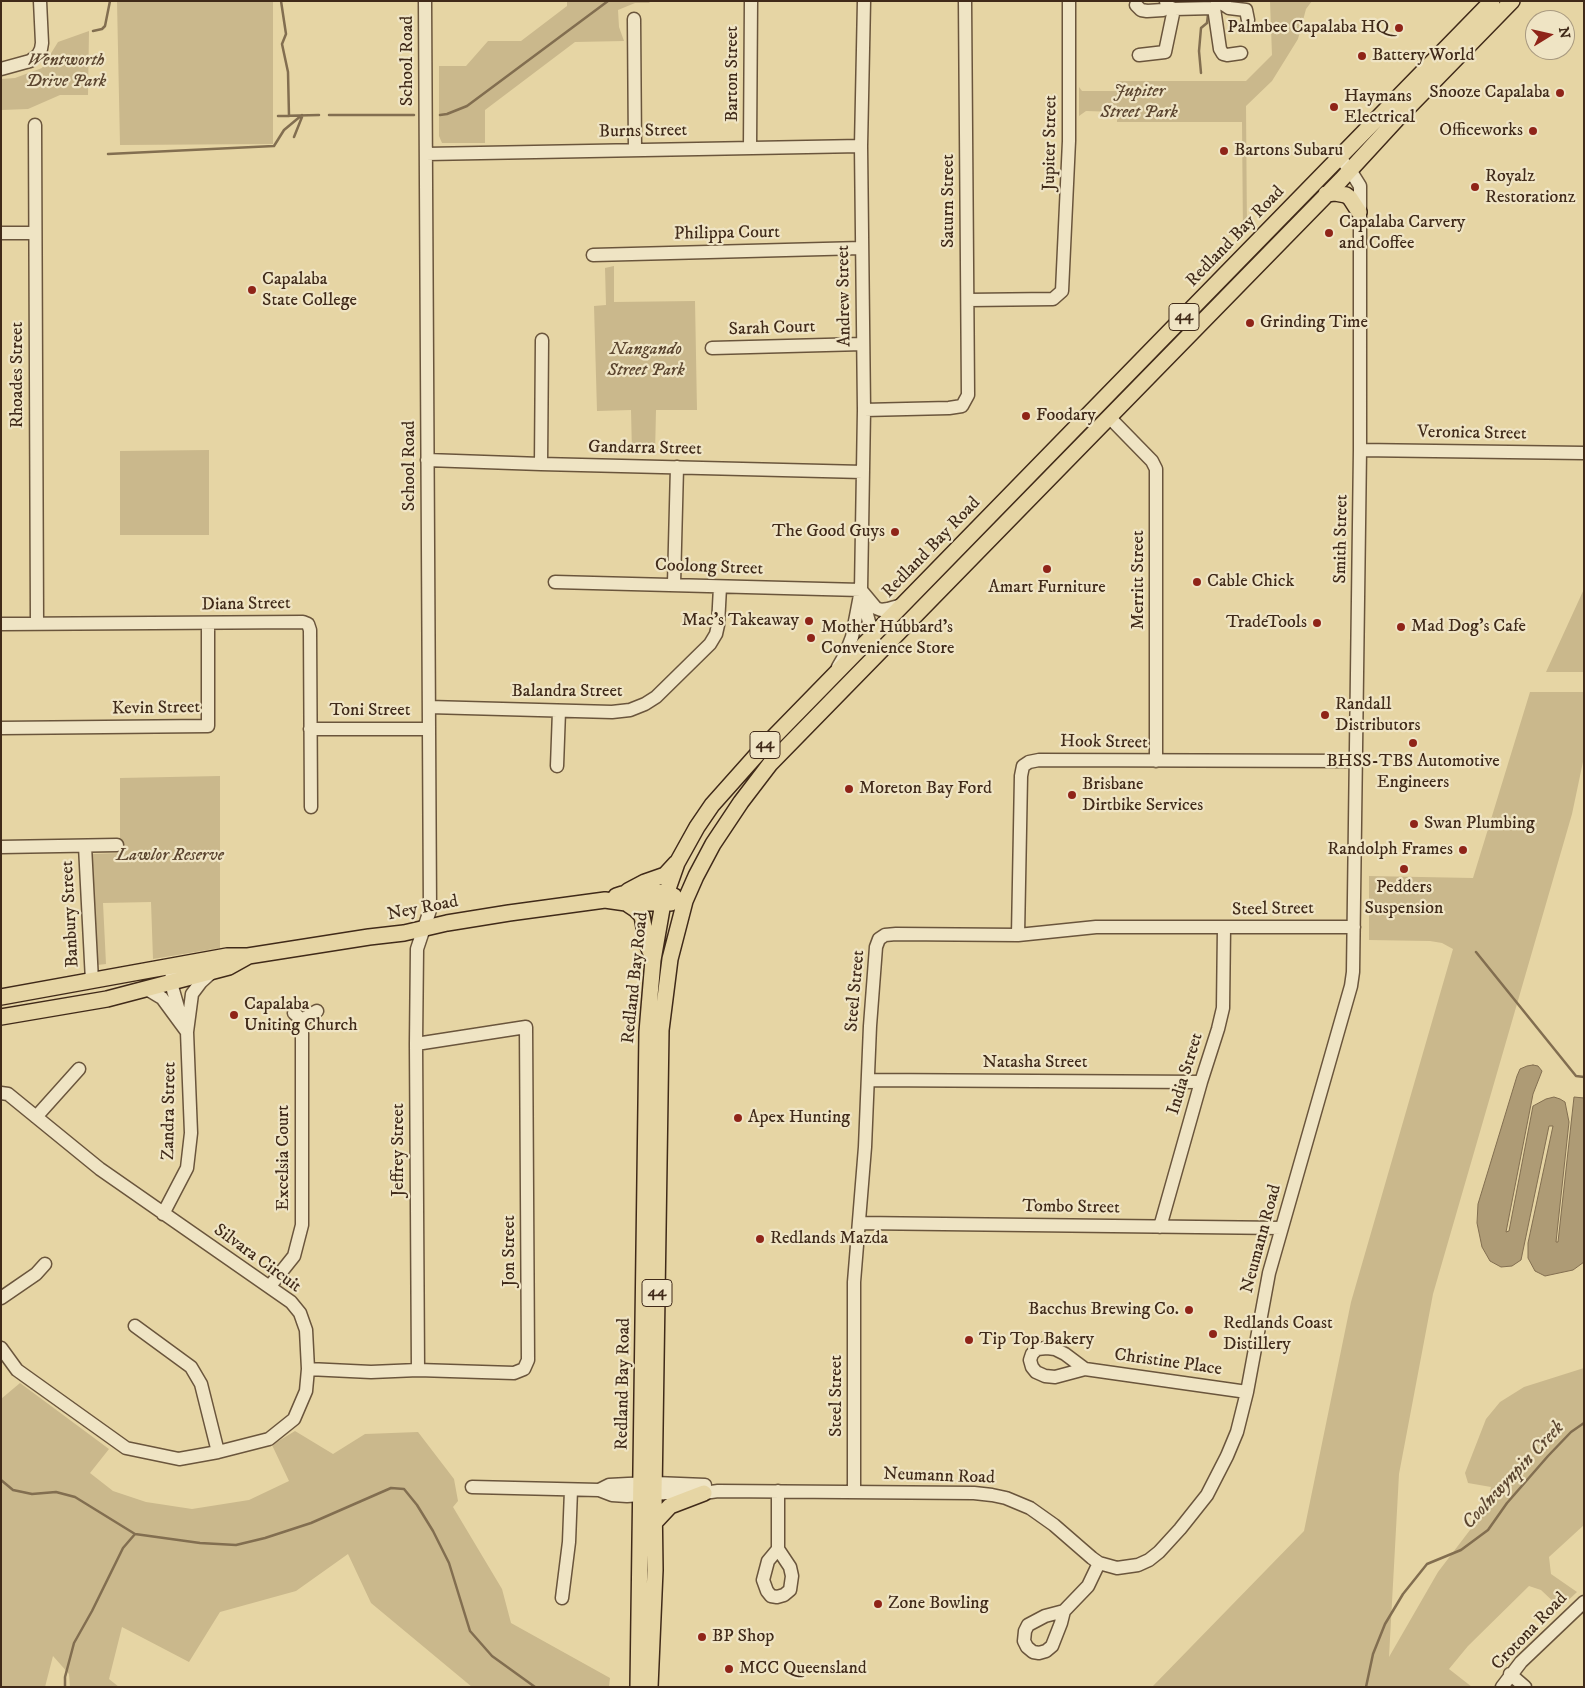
<!DOCTYPE html>
<html>
<head>
<meta charset="utf-8">
<style>
  body { margin:0 }
  #map { position:relative; width:1585px; height:1688px; overflow:hidden; background:#e6d5a4; font-family:"IM FELL DW Pica",serif }
  canvas { display:block }
  .frame { position:absolute; inset:0; border:2px solid #402a19; pointer-events:none }
  .north { position:absolute; left:1525px; top:10px; width:50px; height:50px; box-sizing:border-box; background:#efe4c4; border:1px solid #a99a80; border-radius:50%; rotate:81deg; font-size:14px; font-weight:700; line-height:20px; text-align:center; color:#402a19 }
  .north::after { content:''; display:block; margin:auto; width:18px; height:22px; background:#8f2418; clip-path:polygon(50% 0,100% 100%,50% 72%,0 100%) }
</style>
</head>
<body>
<div id="map">
<canvas width="1585" height="1688"></canvas>
<div class="frame"></div>
<div class="north">N</div>
</div>
<script>
const ctx = document.querySelector('canvas').getContext('2d');
ctx.lineJoin = 'round';
function paint(path, color) {
  ctx.fillStyle = color;
  ctx.fill(path, 'evenodd');
}
function toPath(rows) {
  const path = new Path2D();
  for (const r of rows) {
    path.moveTo(r[0], r[1]);
    for (let i = 2; i < r.length; i += 2) path.lineTo(r[i], r[i + 1]);
  }
  return path;
}
function strokePath(path, color, width, dash) {
  ctx.strokeStyle = color;
  ctx.lineWidth = width;
  ctx.lineCap = dash ? 'butt' : 'round';
  ctx.setLineDash(dash || []);
  ctx.stroke(path);
}
function drawText(font, color, halo, rows, align = 'center') {
  ctx.font = font + ' "IM FELL DW Pica",serif';
  ctx.lineWidth = 4.5;
  ctx.setLineDash([]);
  ctx.textBaseline = 'middle';
  ctx.strokeStyle = halo;
  ctx.fillStyle = color;
  for (const [text, x, y, turn = 0] of rows) {
    ctx.save();
    ctx.translate(x, y);
    ctx.rotate((+turn || 0) * Math.PI / 180);
    ctx.textAlign = isNaN(turn) ? turn : align;
    if (halo) ctx.strokeText(text, 0, 0);
    ctx.fillText(text, 0, 0);
    ctx.restore();
  }
}
paint(toPath([
  [117,1,273,1,273,144,120,145],
  [567,1,651,1,649,3,635,3,618,10,619,27,624,41,575,42,485,110,485,143,442,143,439,136,439,66,466,66,488,41,521,41,567,6],
  [1270,1,1312,1,1306,9,1298,39,1272,81,1246,106,1247,232,1243,236,1242,122,1117,122,1117,112,1086,111,1079,116,1079,87,1082,91,1117,91,1117,81,1246,81,1272,55],
  [89,31,88,95,60,95,28,109,1,110,1,79,15,78,42,68,58,42],
  [614,266,614,302,695,301,697,410,656,410,655,454,632,453,631,410,597,411,594,306,606,305,605,268],
  [209,450,209,535,120,535,120,451],
  [1584,589,1584,672,1546,672],
  [1530,692,1584,692,1584,757,1572,814,1433,1294,1399,1474,1389,1657,1438,1572,1486,1509,1491,1487,1468,1483,1465,1473,1486,1419,1500,1402,1524,1387,1584,1368,1584,1525,1549,1557,1551,1574,1577,1592,1560,1608,1541,1590,1529,1586,1468,1646,1449,1669,1472,1687,1152,1687,1304,1531,1351,1302,1453,949,1442,943,1430,941,1369,940,1369,876,1473,878],
  [220,776,220,948,153,959,151,902,103,903,106,964,97,965,91,854,120,853,120,778],
  [20,1383,109,1449,90,1473,113,1491,146,1502,192,1509,249,1500,289,1481,272,1445,295,1431,333,1454,365,1434,418,1432,454,1479,458,1501,453,1507,502,1589,511,1623,610,1678,609,1687,472,1687,371,1603,348,1554,296,1591,220,1612,189,1662,122,1627,109,1679,119,1687,70,1687,69,1674,53,1656,45,1687,1,1687,1,1399]
]), '#cab88c');
const water = toPath([
  [1533,1065,1538,1066,1542,1071,1533,1094,1506,1232,1509,1231,1533,1106,1546,1099,1554,1097,1560,1099,1565,1102,1569,1122,1556,1242,1558,1242,1574,1097,1584,1098,1584,1262,1573,1270,1545,1276,1535,1271,1528,1258,1528,1243,1553,1126,1549,1126,1521,1260,1512,1266,1501,1267,1490,1261,1482,1247,1477,1223,1478,1204,1517,1076,1520,1069,1527,1066,1533,1065]
]);
paint(water, '#ae9b75');
strokePath(water, '#826e50', 1);
strokePath(toPath([
  [281,1,286,34,282,44,288,72,289,116],
  [93,31,102,29,105,26,110,1],
  [1201,73,1199,51,1201,28,1207,23,1208,15],
  [329,115,414,115],
  [440,115,447,114,467,106,608,1],
  [278,116,319,115],
  [294,137,302,117],
  [108,154,274,146,284,130,302,115],
  [1476,952,1576,1076,1584,1077],
  [1,1480,13,1490,32,1494,56,1492,75,1497,135,1534,200,1543,236,1545,265,1538,311,1523,391,1488,404,1489,417,1505,433,1531,449,1563,470,1631,492,1656,535,1687],
  [65,1687,65,1677,74,1643,92,1611,123,1548,135,1534],
  [1366,1687,1373,1654,1385,1624,1403,1594,1427,1564,1461,1550,1488,1530,1507,1503,1548,1456,1571,1432,1584,1423]
]), '#826e50', 2.5);
const minor = toPath([
  [1166,1,1167,6,1174,9,1214,8,1220,1],
  [1220,2,1229,8,1246,10,1248,20],
  [1136,5,1141,10,1147,11,1163,10,1167,6],
  [1214,8,1220,49,1223,54,1227,55,1241,53],
  [634,19,635,150],
  [1139,55,1165,52,1174,9],
  [1,69,30,61,38,55,41,49,42,43,40,1],
  [35,125,37,623],
  [750,147,751,1],
  [426,154,861,146],
  [1,233,35,233],
  [593,255,862,248],
  [968,300,1053,299,1062,291,1069,141,1069,1],
  [712,348,863,344],
  [864,410,949,408,962,406,968,395,965,1],
  [1109,417,1152,461,1156,469,1156,761],
  [1360,450,1584,453],
  [427,460,541,464,863,472],
  [541,464,542,340],
  [555,582,861,590],
  [674,584,677,467],
  [861,590,876,608,881,610,888,609,902,605],
  [862,595,869,622,875,633],
  [1,624,303,622,308,624,310,630,311,807],
  [838,667,845,655,852,637,861,590,864,410,861,146,864,1],
  [429,707,612,712,630,710,645,704,656,697,710,644,716,634,718,625,720,587],
  [1,728,208,726,208,623],
  [310,729,429,729],
  [557,766,559,711],
  [85,846,92,981],
  [1,847,117,845],
  [1018,935,1021,776,1023,766,1029,762,1039,760,1356,761],
  [172,972,171,983,181,1018],
  [147,989,162,998,187,1032],
  [302,1020,317,1011],
  [868,1080,1201,1082],
  [1,1093,8,1094,100,1169,291,1302,300,1313,306,1330,308,1369,306,1391,294,1419,269,1439,218,1452,179,1459,126,1448,17,1370,1,1348],
  [36,1117,79,1069],
  [163,1214,187,1168,191,1133,187,1032,192,994,201,982,212,972],
  [859,1223,1282,1228],
  [1160,1227,1201,1082,1218,1029,1223,1008,1224,928],
  [270,1286,294,1256,302,1225,302,1020,294,1013],
  [1,1298,36,1274,45,1264],
  [135,1326,191,1367,201,1384,218,1452],
  [1047,1348,1055,1349,1065,1354,1085,1369,1055,1377,1045,1376,1036,1372,1032,1367,1030,1360,1032,1354,1037,1349,1047,1348],
  [308,1369,371,1372,418,1370,514,1373,524,1369,528,1360,526,1027,416,1044],
  [1085,1369,1247,1392],
  [418,1370,416,1044,417,949,430,910,425,1],
  [472,1487,599,1490,612,1495,627,1496,667,1493,704,1493,718,1491,974,1493,992,1495,1006,1498,1030,1508,1054,1525,1092,1558,1099,1563,1117,1568,1138,1565,1149,1560,1159,1552,1180,1529,1207,1495,1227,1456,1237,1432,1247,1392,1269,1273,1351,986,1353,972,1360,450,1360,186,1350,170,1340,158],
  [599,1490,609,1485,628,1484,655,1483,705,1485],
  [854,1492,854,1282,865,1147,870,1026,876,947,879,939,885,935,896,934,1018,935,1096,927,1354,927],
  [778,1549,790,1567,792,1576,790,1590,784,1595,777,1597,771,1596,767,1591,763,1580,768,1561,778,1549],
  [778,1549,778,1491],
  [562,1598,569,1542,571,1490],
  [1064,1611,1061,1623,1052,1646,1046,1651,1039,1653,1033,1652,1027,1647,1024,1641,1025,1631,1028,1625,1045,1616,1064,1611],
  [1064,1611,1088,1586,1099,1563],
  [1510,1674,1525,1687],
  [1502,1687,1521,1662,1584,1602]
]);
const major = toPath([
  [1326,194,1335,193,1346,195,1350,198,1359,212],
  [628,891,645,882,665,875,676,863],
  [616,896,622,894,653,892,666,893,674,896],
  [626,903,635,909,642,916,647,944,653,958],
  [1,997,227,956,248,956,369,937,404,933,447,923,509,913,605,900,626,903,671,903],
  [1,1017,107,999,229,967,247,957],
  [655,1522,670,1506,704,1493],
  [638,1687,647,1032,653,960,663,903,677,863,697,827,712,805,761,750,1492,1],
  [650,1687,655,1570,654,1494,661,1030,670,959,685,901,696,876,713,844,741,802,770,764,1341,180,1398,118,1512,1]
]);
strokePath(minor, '#6a553c', 15);
strokePath(major, '#402a19', 18);
strokePath(minor, '#efe4c4', 12);
strokePath(major, '#e6d5a4', 15);
for (const [x, y, r, color] of [
  [1399,28,5,"#8f2418"],
  [1362,56,5,"#8f2418"],
  [1560,93,5,"#8f2418"],
  [1334,107,5,"#8f2418"],
  [1533,131,5,"#8f2418"],
  [1224,151,5,"#8f2418"],
  [1475,187,5,"#8f2418"],
  [1329,233,5,"#8f2418"],
  [252,290,5,"#8f2418"],
  [1250,323,5,"#8f2418"],
  [1026,416,5,"#8f2418"],
  [895,532,5,"#8f2418"],
  [1047,569,5,"#8f2418"],
  [1197,582,5,"#8f2418"],
  [809,621,5,"#8f2418"],
  [1317,623,5,"#8f2418"],
  [1401,627,5,"#8f2418"],
  [811,638,5,"#8f2418"],
  [1325,715,5,"#8f2418"],
  [1413,743,5,"#8f2418"],
  [849,789,5,"#8f2418"],
  [1072,795,5,"#8f2418"],
  [1414,824,5,"#8f2418"],
  [1463,850,5,"#8f2418"],
  [1404,869,5,"#8f2418"],
  [234,1015,5,"#8f2418"],
  [738,1118,5,"#8f2418"],
  [760,1239,5,"#8f2418"],
  [1189,1310,5,"#8f2418"],
  [1213,1334,5,"#8f2418"],
  [969,1340,5,"#8f2418"],
  [878,1604,5,"#8f2418"],
  [702,1637,5,"#8f2418"],
  [729,1669,5,"#8f2418"]
]) {
  const dot = new Path2D();
  dot.arc(x, y, r, 0, 2 * Math.PI);
  ctx.fillStyle = color;
  ctx.fill(dot);
  strokePath(dot, '#efe4c4', 2);
}
for (const [x, y, w] of [
  [1184,317,30],
  [765,745,30],
  [657,1293,30]
]) {
  const box = new Path2D();
  box.roundRect(x - w / 2, y - 13.5, w, 27, 4);
  ctx.fillStyle = '#efe4c4';
  ctx.fill(box);
  strokePath(box, '#402a19', 1);
}
drawText('bold 16px', '#402a19', null, [
  ["44",1184,317],
  ["44",765,745],
  ["44",657,1293]
]);
drawText('18px', '#402a19', '#efe4c4', [
  ["Palmbee Capalaba HQ",1389,28,"right"],
  ["Battery World",1372,56],
  ["Snooze Capalaba",1550,93,"right"],
  ["Haymans",1344,97],
  ["Electrical",1344,118],
  ["Officeworks",1523,131,"right"],
  ["Bartons Subaru",1234,151],
  ["Royalz",1485,177],
  ["Restorationz",1485,198],
  ["Capalaba Carvery",1339,223],
  ["and Coffee",1339,244],
  ["Capalaba",262,280],
  ["State College",262,301],
  ["Grinding Time",1260,323],
  ["Foodary",1036,416],
  ["The Good Guys",885,532,"right"],
  ["Cable Chick",1207,582],
  ["Amart Furniture",1047,588,"center"],
  ["Mac's Takeaway",799,621,"right"],
  ["TradeTools",1307,623,"right"],
  ["Mad Dog's Cafe",1411,627],
  ["Mother Hubbard's",821,628],
  ["Convenience Store",821,649],
  ["Randall",1335,705],
  ["Distributors",1335,726],
  ["BHSS-TBS Automotive",1413,762,"center"],
  ["Engineers",1413,783,"center"],
  ["Brisbane",1082,785],
  ["Dirtbike Services",1082,806],
  ["Moreton Bay Ford",859,789],
  ["Swan Plumbing",1424,824],
  ["Randolph Frames",1453,850,"right"],
  ["Pedders",1404,888,"center"],
  ["Suspension",1404,909,"center"],
  ["Capalaba",244,1005],
  ["Uniting Church",244,1026],
  ["Apex Hunting",748,1118],
  ["Redlands Mazda",770,1239],
  ["Bacchus Brewing Co.",1179,1310,"right"],
  ["Redlands Coast",1223,1324],
  ["Distillery",1223,1345],
  ["Tip Top Bakery",979,1340],
  ["Zone Bowling",888,1604],
  ["BP Shop",712,1637],
  ["MCC Queensland",739,1669]
], 'left');
drawText('italic 18px', '#5c4630', '#efe4c4', [
  ["Wentworth",66,61],
  ["Drive Park",66,82],
  ["Jupiter",1139,92],
  ["Street Park",1139,113],
  ["Nangando",646,350],
  ["Street Park",646,371],
  ["Lawlor Reserve",170,856]
]);
drawText('18px', '#402a19', '#efe4c4', [
  ["School Road",408,61,-90],
  ["Barton Street",733,74,-90],
  ["Burns Street",643,132,-1],
  ["Jupiter Street",1051,143,-89],
  ["Saturn Street",949,201,-90],
  ["Philippa Court",727,234,-1],
  ["Redland Bay Road",1236,237,-46],
  ["Andrew Street",845,296,-91],
  ["Sarah Court",772,329,-2],
  ["Rhoades Street",18,375,-90],
  ["Veronica Street",1472,434,1],
  ["Gandarra Street",645,449,1],
  ["School Road",410,466,-90],
  ["Smith Street",1342,539,-89],
  ["Redland Bay Road",932,548,-46],
  ["Coolong Street",709,568,2],
  ["Merritt Street",1139,580,-90],
  ["Diana Street",246,605,-1],
  ["Balandra Street",567,692],
  ["Kevin Street",156,709,-1],
  ["Toni Street",370,711],
  ["Hook Street",1104,743,1],
  ["Ney Road",423,909,-11],
  ["Steel Street",1273,910,-1],
  ["Banbury Street",71,914,-93],
  ["Redland Bay Road",636,978,-84],
  ["Steel Street",856,991,-85],
  ["Natasha Street",1035,1063],
  ["India Street",1186,1074,-73],
  ["Zandra Street",170,1111,-89],
  ["Jeffrey Street",399,1150,-90],
  ["Excelsia Court",284,1158,-90],
  ["Tombo Street",1071,1208,1],
  ["Neumann Road",1262,1239,-75],
  ["Jon Street",510,1251,-90],
  ["Silvara Circuit",257,1259,36],
  ["Christine Place",1168,1363,8],
  ["Redland Bay Road",624,1384,-89],
  ["Steel Street",837,1396,-90],
  ["Neumann Road",939,1477,2],
  ["Crotona Road",1530,1632,-46]
]);
drawText('italic 19px', '#5c4630', '#efe4c4', [
  ["Coolnwynpin Creek",1514,1476,-47]
]);
</script>
</body>
</html>
